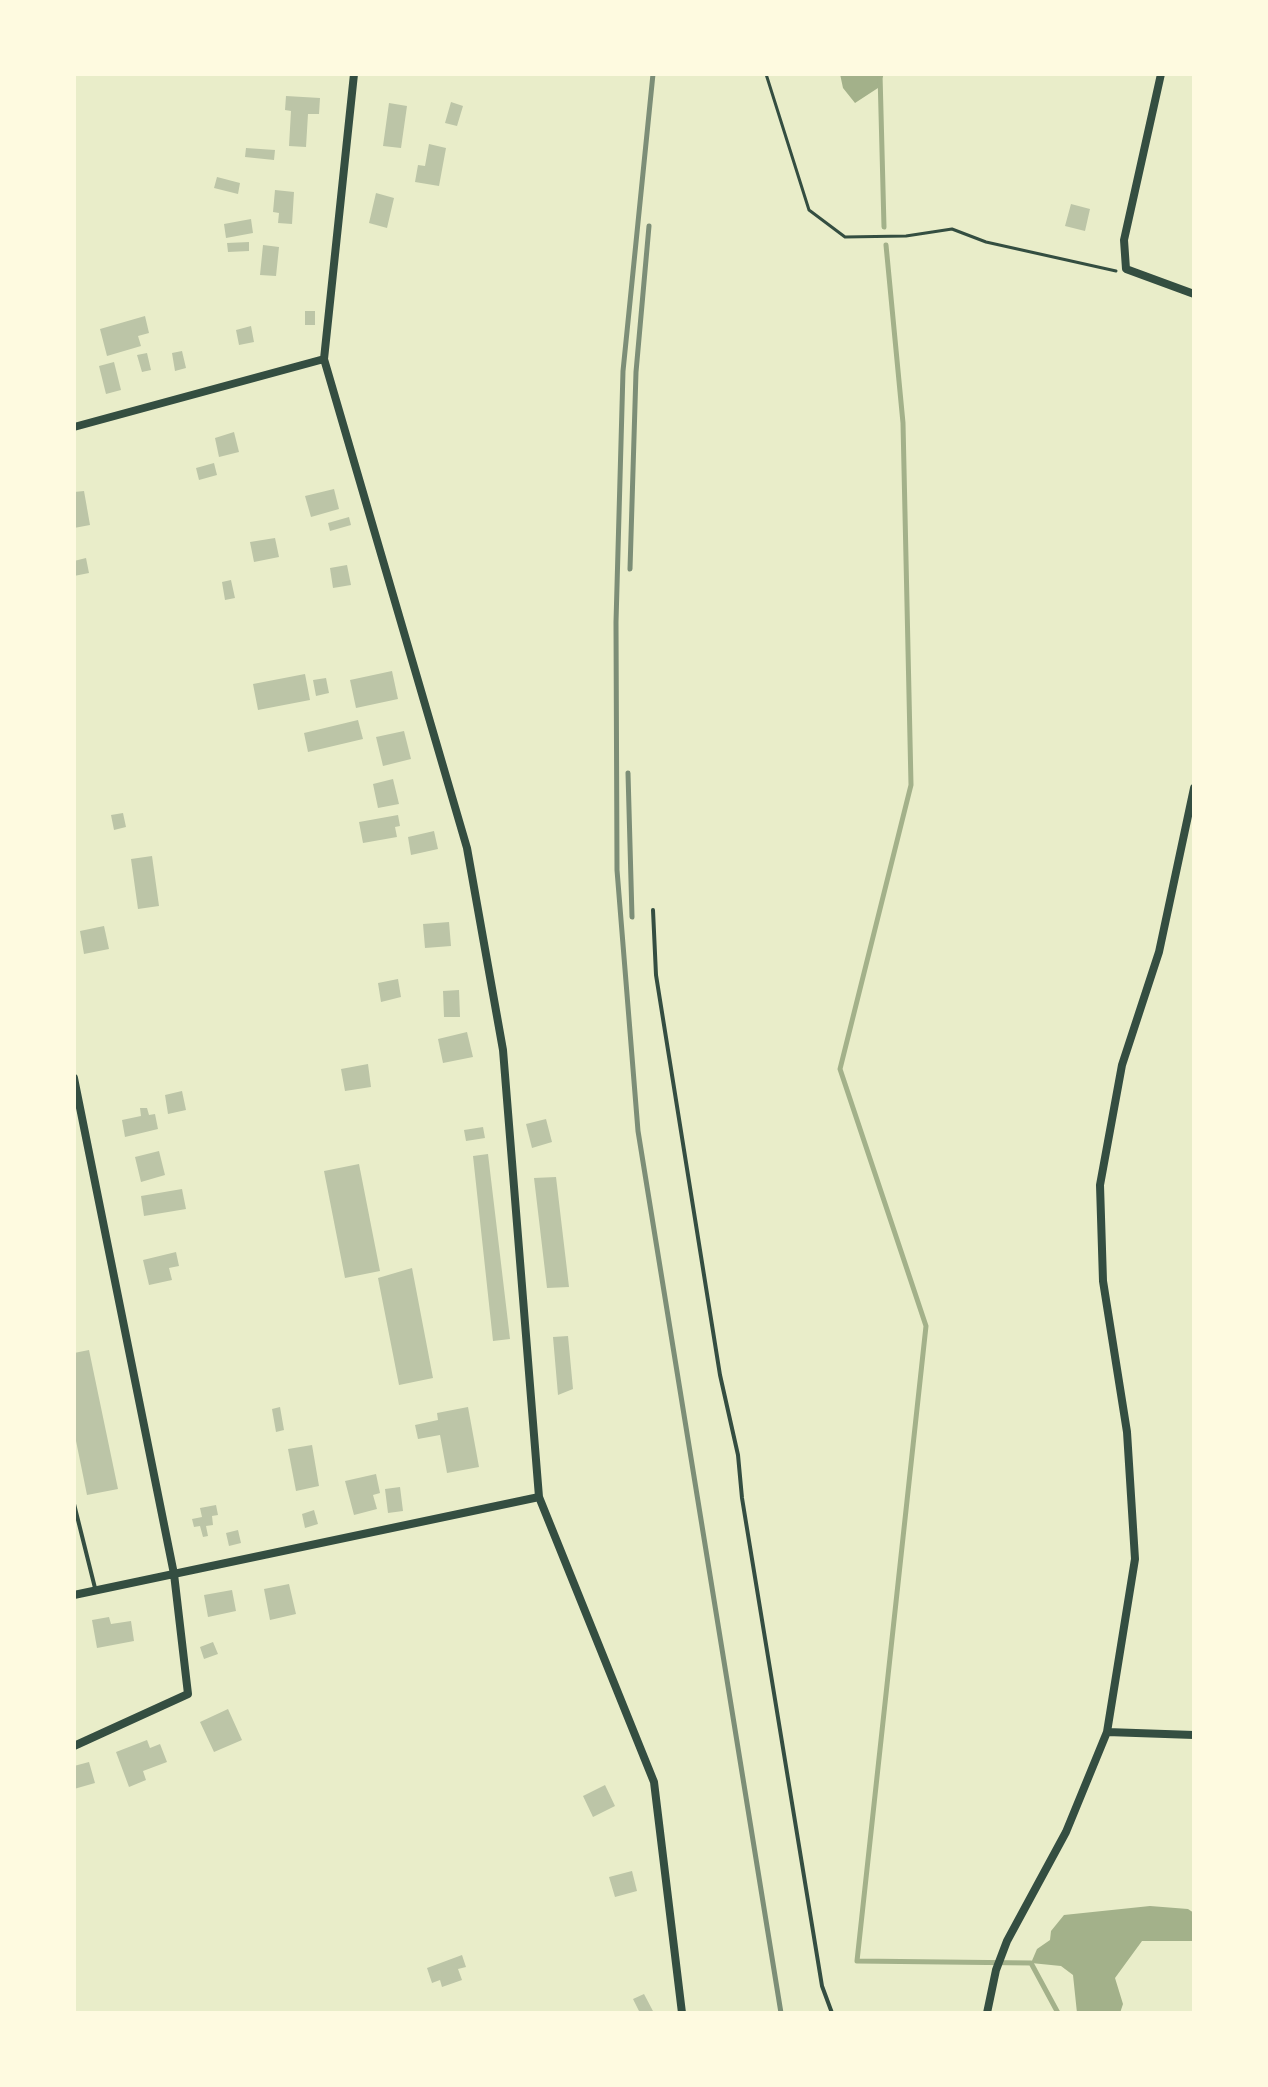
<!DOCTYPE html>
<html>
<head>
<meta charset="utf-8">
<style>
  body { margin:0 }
  #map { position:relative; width:1268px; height:2087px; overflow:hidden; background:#e9edc9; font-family:Literata,serif }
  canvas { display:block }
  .frame { position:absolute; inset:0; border:76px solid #fefae0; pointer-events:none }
</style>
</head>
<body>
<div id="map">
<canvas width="1268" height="2087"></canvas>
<div class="frame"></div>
</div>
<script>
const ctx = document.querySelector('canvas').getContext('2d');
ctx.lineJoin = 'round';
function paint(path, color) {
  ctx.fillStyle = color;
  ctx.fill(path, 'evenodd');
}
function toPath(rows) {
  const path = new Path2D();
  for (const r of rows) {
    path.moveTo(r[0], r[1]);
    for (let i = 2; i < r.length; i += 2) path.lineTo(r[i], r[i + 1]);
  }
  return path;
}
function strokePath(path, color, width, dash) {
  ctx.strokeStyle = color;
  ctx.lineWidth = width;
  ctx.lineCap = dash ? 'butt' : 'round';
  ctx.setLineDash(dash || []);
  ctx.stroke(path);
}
paint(toPath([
  [840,74,884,74,878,88,855,103,843,88],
  [1150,1906,1188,1909,1194,1913,1194,1941,1142,1941,1115,1978,1123,2004,1120,2013,1077,2013,1073,1975,1061,1966,1031,1963,1037,1949,1050,1940,1051,1931,1064,1915]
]), '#a3b18a');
strokePath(toPath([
  [880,74,884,227],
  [886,245,903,423,911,785,840,1069,926,1326,857,1961,1031,1963,1058,2013]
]), '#a3b18a', 5);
paint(toPath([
  [286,96,320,98,319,114,308,114,306,147,289,146,291,111,285,110],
  [451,102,463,106,457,126,445,123],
  [389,103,407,106,401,148,383,146],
  [429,144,446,148,439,186,415,182,418,165,425,166],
  [246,148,275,150,274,160,245,157],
  [217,177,240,183,238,194,214,188],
  [275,190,294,192,292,224,278,223,279,213,273,212],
  [376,193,394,198,387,228,369,223],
  [1071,204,1090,209,1085,231,1065,226],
  [251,219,253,233,226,238,224,224],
  [249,242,249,251,228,252,227,243],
  [263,245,279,247,276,276,260,275],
  [305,311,315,311,315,325,305,325],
  [145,316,149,333,138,336,141,346,107,356,100,329],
  [251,326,254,342,239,345,236,330],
  [182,351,186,368,175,371,172,353],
  [147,353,151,370,142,372,137,355],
  [114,362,121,390,106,394,99,366],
  [234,432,239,452,219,457,215,438],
  [214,463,217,475,199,480,196,468],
  [334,489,339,509,311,517,305,496],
  [84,491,90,525,74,528,74,492],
  [349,517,351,525,330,531,328,523],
  [275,538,279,557,254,562,250,542],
  [86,558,89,573,74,576,74,561],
  [347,565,351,585,333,588,330,568],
  [231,580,235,598,225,600,222,582],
  [392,671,398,699,356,708,350,680],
  [305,674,310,700,258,710,253,684],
  [326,678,329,693,316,696,313,680],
  [358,720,363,739,308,752,304,733],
  [404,731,411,759,383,766,376,737],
  [393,779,399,804,378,808,373,784],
  [123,813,126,827,114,830,111,815],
  [398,815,400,826,395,827,397,837,363,843,359,822],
  [434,831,438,849,411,855,408,837],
  [152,856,159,906,138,909,131,859],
  [449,922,451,946,425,948,423,924],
  [104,926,109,949,84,954,80,931],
  [398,979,401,997,381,1002,378,983],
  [459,990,460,1017,444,1017,443,991],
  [467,1032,473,1057,443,1063,438,1039],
  [368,1064,371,1087,345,1091,341,1069],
  [182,1091,186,1110,168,1114,165,1095],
  [140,1108,147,1108,149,1115,155,1114,158,1129,125,1137,122,1120,141,1116],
  [546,1119,552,1142,532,1148,526,1124],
  [483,1127,485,1138,466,1141,464,1130],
  [159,1151,165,1175,141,1182,135,1157],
  [488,1154,510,1339,493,1341,473,1156],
  [359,1164,380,1271,345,1278,324,1171],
  [556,1177,569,1287,547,1288,534,1178],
  [182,1189,186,1209,144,1216,141,1196],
  [176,1252,179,1266,169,1268,172,1280,149,1285,143,1260],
  [412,1268,433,1378,399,1385,378,1278],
  [568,1336,573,1389,558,1395,553,1337],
  [89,1350,118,1489,87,1495,74,1431,74,1353],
  [280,1407,284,1430,276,1432,272,1409],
  [468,1407,479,1467,447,1473,440,1435,418,1439,415,1425,438,1420,437,1413],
  [312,1445,319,1486,296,1491,288,1449],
  [376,1474,380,1493,373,1495,377,1509,354,1515,345,1481],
  [400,1487,403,1511,388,1513,385,1489],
  [216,1505,218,1515,212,1516,213,1525,206,1526,208,1536,203,1537,200,1526,194,1527,192,1519,202,1517,200,1508],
  [314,1510,318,1524,305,1528,302,1514],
  [238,1530,241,1543,229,1546,226,1533],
  [289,1584,296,1614,270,1620,264,1589],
  [232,1590,236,1611,208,1617,204,1595],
  [109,1617,111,1624,131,1621,134,1641,97,1648,92,1620],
  [213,1642,218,1654,204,1659,200,1647],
  [228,1709,242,1740,214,1752,200,1722],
  [147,1740,150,1748,160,1744,167,1762,143,1771,146,1780,129,1787,116,1752],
  [89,1762,95,1783,74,1789,74,1766],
  [605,1785,615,1806,593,1817,583,1796],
  [632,1871,637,1891,615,1897,609,1877],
  [462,1955,466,1967,458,1969,462,1980,442,1987,440,1980,432,1983,427,1968],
  [644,1994,654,2013,640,2013,633,1999]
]), '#bcc5a7');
strokePath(toPath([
  [766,74,809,210,845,237,906,236,952,229,986,242,1116,271]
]), '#344e41', 3);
strokePath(toPath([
  [653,910,656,975,720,1375,738,1455,742,1498,822,1986,832,2013],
  [74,1504,95,1588]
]), '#344e41', 4);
strokePath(toPath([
  [354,74,324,359,467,848,503,1050,539,1497,654,1782,682,2013],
  [1161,74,1124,240,1126,269,1194,294],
  [74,427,324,359],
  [74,1078,174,1574,188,1694,74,1746],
  [74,1595,539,1497],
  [1107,1732,1194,1735],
  [987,2013,996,1970,1007,1941,1066,1832,1107,1732,1135,1559,1127,1432,1103,1281,1100,1185,1122,1065,1159,952,1194,788]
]), '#344e41', 8);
strokePath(toPath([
  [653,74,623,371,616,622,617,870,638,1131,781,2013],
  [630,569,636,372,649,226],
  [628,773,632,917]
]), '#7c8e77', 5);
</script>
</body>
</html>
